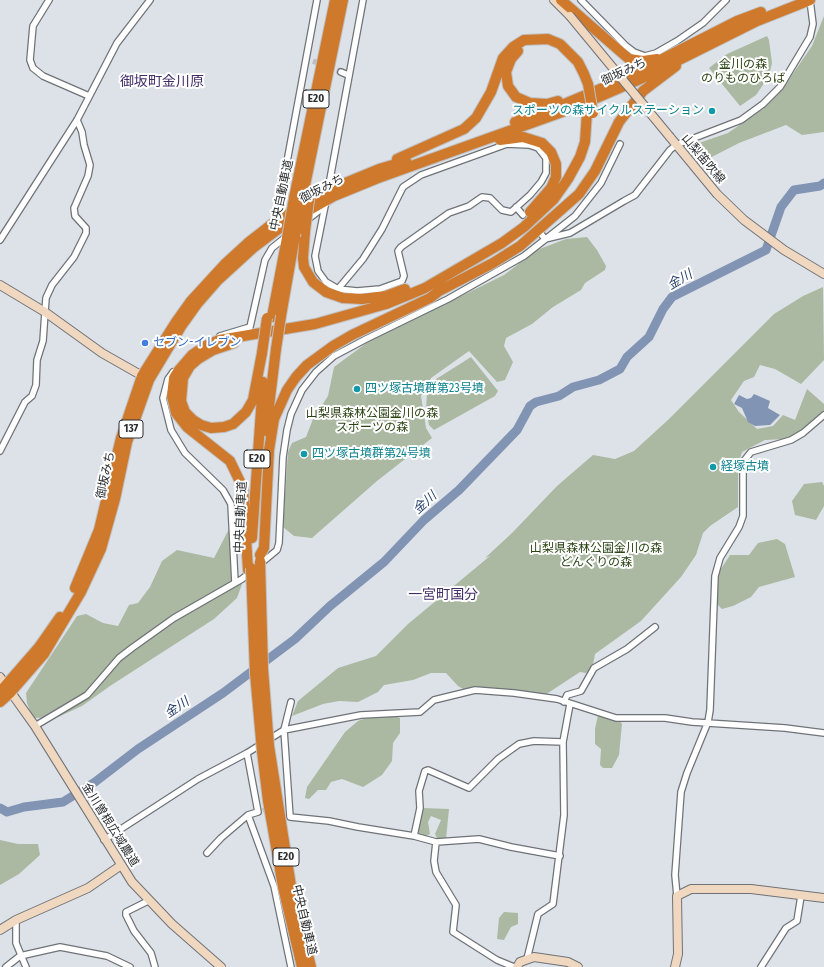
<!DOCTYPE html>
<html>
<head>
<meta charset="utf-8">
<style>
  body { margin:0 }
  canvas { display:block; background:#dde2e8 }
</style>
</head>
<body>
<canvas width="824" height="967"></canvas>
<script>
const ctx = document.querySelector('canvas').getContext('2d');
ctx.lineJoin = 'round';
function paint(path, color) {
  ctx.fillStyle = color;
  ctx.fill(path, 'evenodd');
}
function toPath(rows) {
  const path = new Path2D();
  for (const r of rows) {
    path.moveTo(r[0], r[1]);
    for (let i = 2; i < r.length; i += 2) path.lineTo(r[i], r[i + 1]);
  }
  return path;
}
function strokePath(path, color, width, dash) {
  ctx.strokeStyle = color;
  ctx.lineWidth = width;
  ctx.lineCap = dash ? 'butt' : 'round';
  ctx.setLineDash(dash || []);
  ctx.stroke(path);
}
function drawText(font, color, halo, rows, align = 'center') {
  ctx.font = font + ' "Fira Sans Condensed","Noto Sans JP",sans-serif';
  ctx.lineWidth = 4;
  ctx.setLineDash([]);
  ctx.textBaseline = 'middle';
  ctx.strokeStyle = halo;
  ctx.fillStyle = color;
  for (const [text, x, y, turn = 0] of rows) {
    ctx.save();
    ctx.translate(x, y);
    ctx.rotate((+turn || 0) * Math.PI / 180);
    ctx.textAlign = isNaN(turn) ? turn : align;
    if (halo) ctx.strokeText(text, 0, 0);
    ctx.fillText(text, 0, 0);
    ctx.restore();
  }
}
paint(toPath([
  [824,16,824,132,802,135,786,125,739,143,702,162,692,151,699,143,728,133,763,109,783,88,812,46],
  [767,36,769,40,772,63,769,76,756,95,740,106,709,68,727,54],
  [587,237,597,250,606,266,605,270,585,283,581,290,553,307,532,324,506,338,504,346,513,362,505,380,497,382,469,351,431,378,421,396,426,428,432,438,377,481,312,538,294,536,283,527,288,452,292,443,306,437,313,419,328,396,334,367,368,342,504,275,537,250,566,239],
  [823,287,824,360,801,384,775,369,760,365,754,377,744,381,731,400,739,412,757,429,773,426,783,415,795,420,807,389,824,404,824,414,797,433,785,439,765,440,742,452,738,465,738,507,710,526,703,533,696,555,681,577,641,621,595,654,592,670,586,673,580,672,545,695,518,696,505,690,465,690,458,686,446,673,431,673,413,680,384,685,378,692,358,702,339,701,323,704,292,716,298,701,338,668,376,656,408,624,490,556,485,558,512,533,557,486,593,455,615,459,634,451,669,419,774,314,803,296],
  [471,357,498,391,495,396,434,430,429,425,426,409,427,393,433,381],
  [822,482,824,486,824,506,816,520,795,515,792,501,804,484],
  [236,527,240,535,234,566,242,584,237,598,214,619,110,686,82,706,58,717,33,718,27,703,26,693,77,616,86,614,103,623,118,626,129,605,138,603,150,587,162,561,177,550,214,558,229,529],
  [777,539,785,544,795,577,759,587,751,597,733,606,722,609,716,603,719,572,730,555,749,555,758,543],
  [598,715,619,720,622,724,619,755,612,768,603,768,600,765,601,749,595,744,595,729],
  [395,716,400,718,400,733,393,743,392,761,382,775,363,787,342,779,331,782,326,790,318,790,309,799,305,798,307,787,345,732,358,721,369,717],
  [422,808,449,809,446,839,438,840,435,834,441,820,431,816,428,822,430,834,426,836,419,835,418,830],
  [0,840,18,844,38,844,40,855,19,874,0,885],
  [504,912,518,913,518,924,511,927,504,940,497,939,499,918]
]), '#abb9a2');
paint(toPath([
  [754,394,770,401,768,408,780,415,770,425,755,426,748,422,742,408,734,404,739,395,747,399,751,398]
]), '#8194b3');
strokePath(toPath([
  [0,808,7,812,24,807,63,802,95,782,138,749,223,693,295,639,330,606,384,562,424,520,459,490,517,430,530,406,536,402,559,396,573,387,599,380,620,369,627,357,649,337,663,309,672,297,766,250,781,207,794,190,820,186,824,183]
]), '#8194b3', 9);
strokePath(toPath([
  [313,61,341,72],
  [263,811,283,802]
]), '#babec3', 5.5, [5.5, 3]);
const street = toPath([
  [49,0,33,26,30,60,33,68,43,76,89,96],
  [581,0,626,46,634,52,645,56,656,53,677,41,703,23,726,0],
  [341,72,348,75],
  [328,190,363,0],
  [326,201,315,256,318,271,326,282,338,289,357,291,380,289,402,281,404,276,398,251,401,247,449,213,469,206,482,197,490,198,502,210,511,212,530,195,541,182,546,173,546,158,538,148,529,145,507,144,421,175,403,187,382,229,363,259,338,289],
  [516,207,523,215],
  [307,220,325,206],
  [276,221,317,0],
  [542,235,545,239,570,233,624,201,635,195,670,150,676,145,741,120,763,104,780,87,810,37,813,24,810,0],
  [0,240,77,120,117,43,150,0],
  [220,336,250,327,265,260,272,248,287,236],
  [173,372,168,379,163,398,171,430,185,453,223,490,231,504,235,583],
  [0,451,25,402,32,396,36,385,37,360,43,341,46,298,52,285,74,257,86,233,86,228,75,216,74,208,88,176,90,165,84,145,82,132,77,120],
  [259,565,277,550,279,543,283,457,287,430,291,414,302,390,316,372,334,356,366,339,448,299,524,256,575,216,601,183,620,144],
  [291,702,284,730,290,817,329,821,358,827,414,836,436,842,479,839,511,847,560,856],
  [564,702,567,695,581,691,594,668,627,649,655,627],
  [35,726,87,695,119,658,132,648,174,618,242,579,251,572],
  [248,815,274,886,291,967],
  [414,836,420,808,419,791,425,771,428,770,469,788,498,759,519,744,534,741,563,742],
  [104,840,198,779,247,753,284,730,361,715,420,712,434,700,475,690,514,693,557,699,616,718,665,718,692,722,785,728,824,733],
  [436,842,434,861,436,872,456,905,453,932,497,960,514,967],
  [207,853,221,838,248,815,258,812,247,753],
  [677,896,675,875,681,792,687,773,708,722,710,710,715,576,720,558,739,527,743,516,743,462,751,452,791,440,803,433,824,415],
  [148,901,126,912,126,915,134,931,151,953,155,967],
  [16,920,16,943,26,967],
  [527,959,538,914,553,904,564,815,563,742,570,704],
  [6,967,20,956,60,947,107,956,130,967],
  [761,967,786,928,797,921,801,896]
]);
const secondary = toPath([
  [554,0,570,16],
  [670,137,717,194,744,220,784,250,824,274],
  [0,285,45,312,102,353,146,378],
  [0,677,35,726,132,882,172,924,221,967],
  [0,930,16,920,88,888,120,866],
  [517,967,520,962,534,957,568,962,578,967],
  [675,967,678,954,677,896,691,889,751,889,824,898]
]);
const highway = toPath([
  [561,0,629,59,643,61,657,59],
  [518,51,511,59,506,72,508,86,516,97,530,103,547,104,558,101],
  [515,122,564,104,619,81,737,21,761,12],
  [500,140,523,137,542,143,551,152,556,164,556,177,551,188,530,212],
  [397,159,464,129,476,118,491,92,503,58,513,47,524,40,548,39,560,44,578,62,584,74],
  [303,195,343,0],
  [294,198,335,0],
  [305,231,303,258,304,267,313,282,326,292,343,298,362,299,386,296,405,289],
  [281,316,295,236],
  [272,317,287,238],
  [234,343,213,350,198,359,190,366,183,378,181,401,185,412,193,420,201,425,211,428,224,427,233,424,246,412,253,400,262,353],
  [266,431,276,349],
  [252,538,263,382],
  [260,555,264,548,269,450,274,419,287,390,296,377,307,365,333,346,352,335,430,298,439,291,493,263,520,246,579,194,595,171,619,122,643,91,676,66],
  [248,570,243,488,230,461,187,427,176,413,172,396,174,378,179,370,192,355,207,345,219,340,315,324,386,304,425,288,502,243,524,227,554,199,568,179,580,157,585,142,587,112],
  [75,588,99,530,121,438,142,376,176,322,191,301,225,264,249,242,276,221,328,190,379,169,406,161],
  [0,692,39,647,60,617],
  [0,702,10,693,44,654,81,592,101,549,115,499,127,442,149,380,182,325,197,304,218,280,253,248,285,224,334,196,378,178,576,107,645,77,757,21,810,0],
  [269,746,291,886,311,967],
  [262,751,268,801,283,887,302,967]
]);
strokePath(street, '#6f7378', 8);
strokePath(secondary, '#6f7378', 10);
strokePath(highway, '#c0c0c1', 12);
strokePath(street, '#fff', 5.5);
strokePath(secondary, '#f0d7c0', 8);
strokePath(highway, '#ce792c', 10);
const secondaryBridge = toPath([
  [570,16,670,137]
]);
const highwayBridge = toPath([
  [584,74,588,84,593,113],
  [305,231,310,192],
  [295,236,303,195],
  [287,238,294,198],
  [276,349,281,316],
  [262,353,267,318],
  [260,561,263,669,269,746],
  [251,568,255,673,262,751]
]);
strokePath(secondaryBridge, '#6f7378', 10, []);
strokePath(highwayBridge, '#c0c0c1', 12, []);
strokePath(secondaryBridge, '#f0d7c0', 8);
strokePath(highwayBridge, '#ce792c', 10);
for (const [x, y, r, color] of [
  [712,111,4,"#0f9aa8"],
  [145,343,4,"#3f7fe0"],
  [357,389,4,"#0f9aa8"],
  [304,454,4,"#0f9aa8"],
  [713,467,4,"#0f9aa8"]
]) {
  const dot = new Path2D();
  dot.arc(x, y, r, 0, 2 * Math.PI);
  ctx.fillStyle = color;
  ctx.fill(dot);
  strokePath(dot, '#fff', 1.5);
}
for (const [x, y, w] of [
  [316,99,26],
  [131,429,24],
  [257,459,26],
  [286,857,26]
]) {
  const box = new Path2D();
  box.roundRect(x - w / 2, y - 9, w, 18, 3);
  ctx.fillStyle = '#fff';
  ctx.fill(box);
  strokePath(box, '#2c2e30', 1);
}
drawText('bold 11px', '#2c2e30', null, [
  ["E20",316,99],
  ["137",131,429],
  ["E20",257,459],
  ["E20",286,857]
]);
drawText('12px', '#2b4413', '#fff', [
  ["金川の森",743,65],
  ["のりものひろば",743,79],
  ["山梨県森林公園金川の森",372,414],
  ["スポーツの森",372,428],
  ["山梨県森林公園金川の森",596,549],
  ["どんぐりの森",596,563]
]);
drawText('12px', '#2c2e30', '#fff', [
  ["御坂みち",624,72,-25],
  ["山梨笛吹線",703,159,50],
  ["御坂みち",322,189,-27],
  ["中央自動車道",282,195,-78],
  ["御坂みち",106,475,-78],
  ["中央自動車道",241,517,-87],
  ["金川曽根広域農道",110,825,58],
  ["中央自動車道",304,920,77]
]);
drawText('12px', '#0d838f', '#fff', [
  ["スポーツの森サイクルステーション",704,111,"right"],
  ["四ツ塚古墳群第23号墳",365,389],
  ["四ツ塚古墳群第24号墳",312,454],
  ["経塚古墳",721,467]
], 'left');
drawText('12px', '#366cbe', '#fff', [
  ["セブン-イレブン",153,343]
], 'left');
drawText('italic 13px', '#253f6a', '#fff', [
  ["金川",680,280,-30],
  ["金川",425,503,-42],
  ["金川",177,708,-34]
]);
drawText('14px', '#412d68', '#fff', [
  ["御坂町金川原",162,82],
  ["一宮町国分",443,595]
]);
</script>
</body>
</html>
